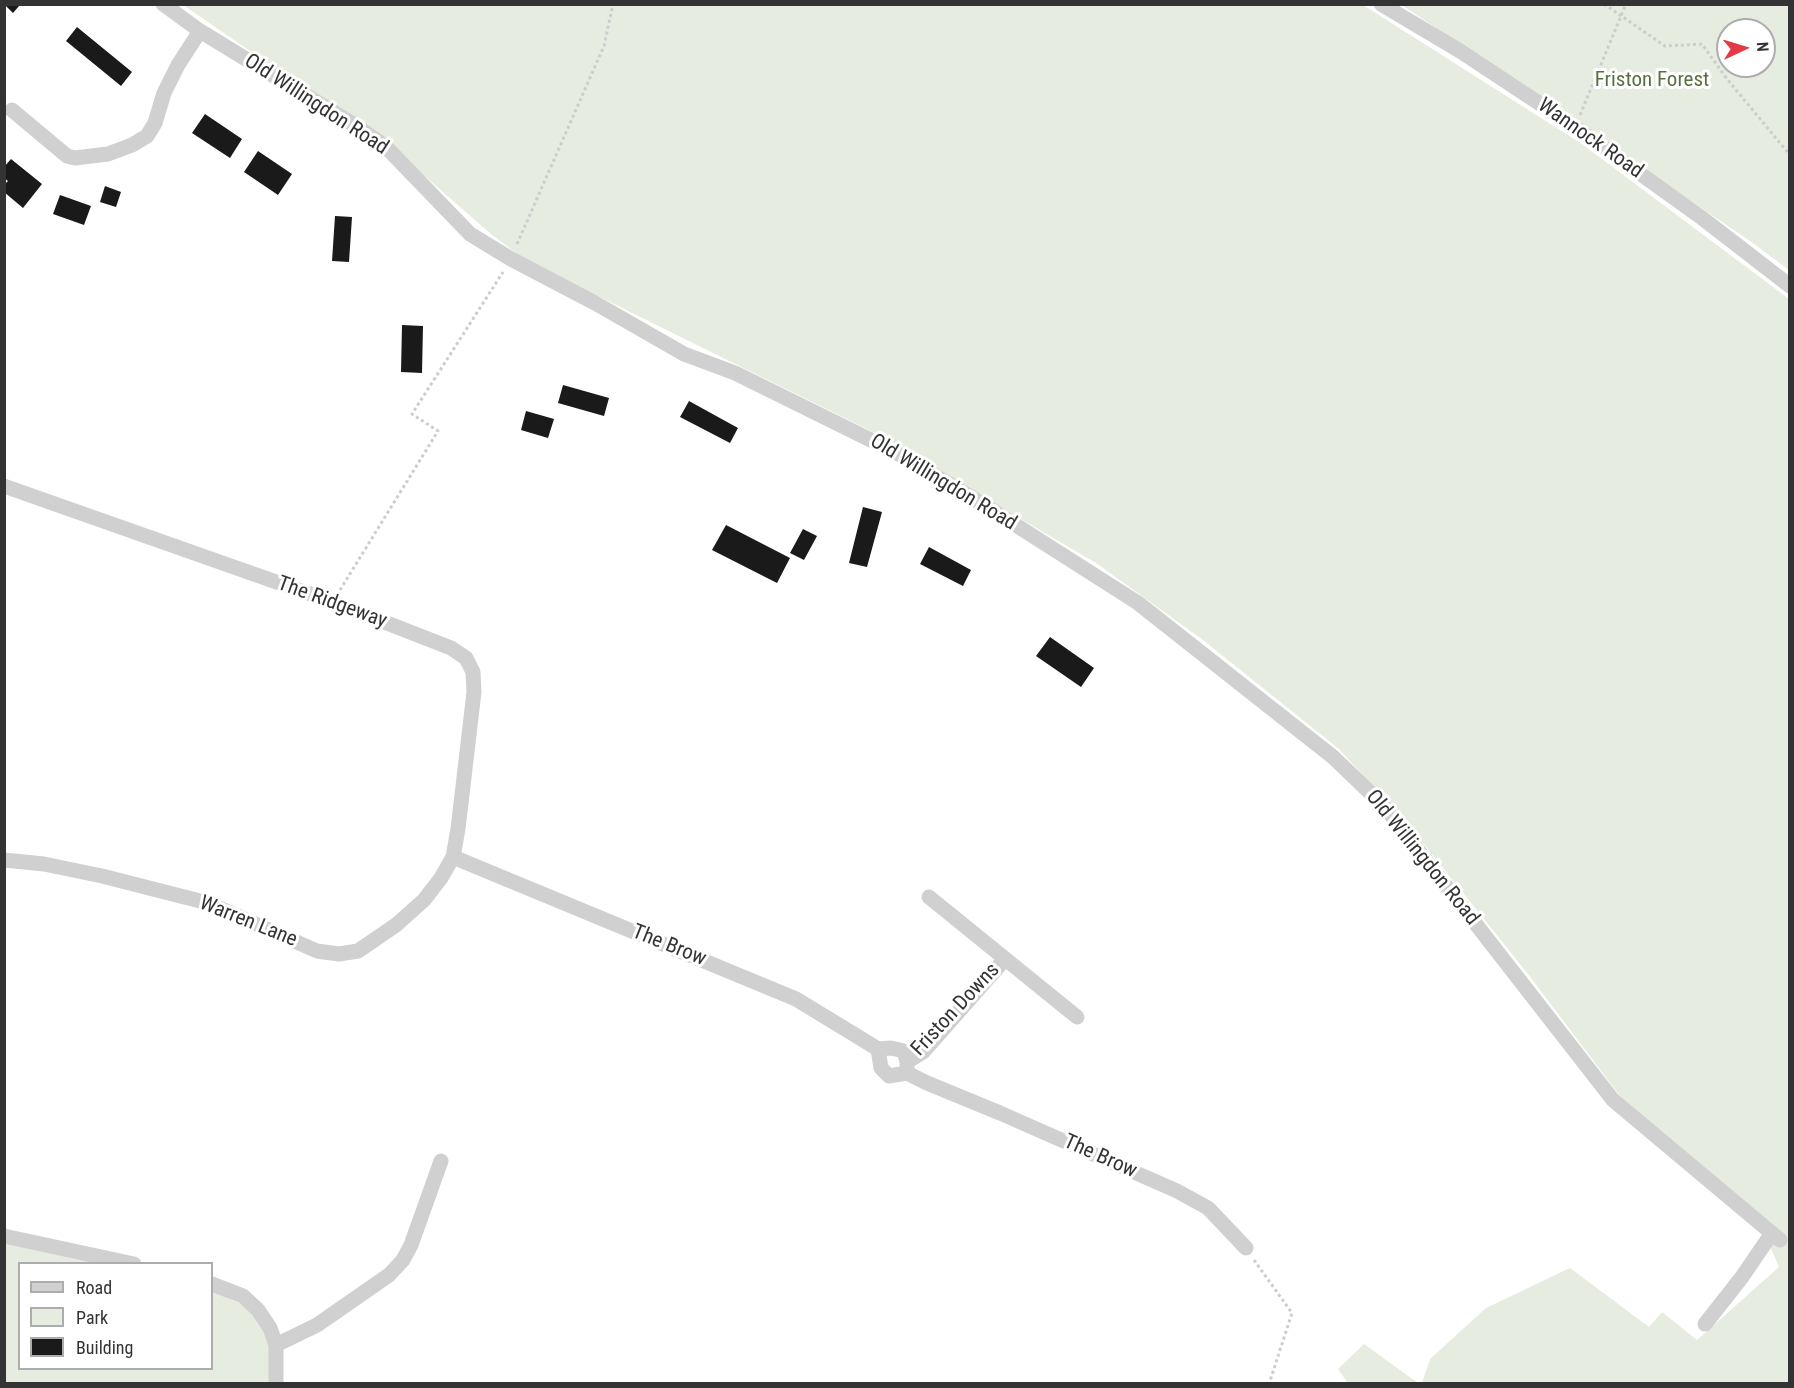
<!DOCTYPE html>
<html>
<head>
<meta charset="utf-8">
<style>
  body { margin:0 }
  #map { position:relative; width:1794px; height:1388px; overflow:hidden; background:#fff; font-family:"Roboto Condensed",sans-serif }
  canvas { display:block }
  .frame { position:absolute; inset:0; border:6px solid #333; pointer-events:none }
  .legend { position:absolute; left:18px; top:1262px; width:195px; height:108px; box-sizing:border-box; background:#fff; border:2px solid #adadad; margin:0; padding:8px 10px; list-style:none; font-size:18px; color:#333 }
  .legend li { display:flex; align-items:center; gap:12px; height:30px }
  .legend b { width:30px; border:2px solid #adadad }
  .north { position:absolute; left:1716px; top:18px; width:60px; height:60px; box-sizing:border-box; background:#fff; border:2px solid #adadad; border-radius:50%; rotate:86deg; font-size:16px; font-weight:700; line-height:24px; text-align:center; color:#333 }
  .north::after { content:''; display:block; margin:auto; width:21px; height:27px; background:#e63946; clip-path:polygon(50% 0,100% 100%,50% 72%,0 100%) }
</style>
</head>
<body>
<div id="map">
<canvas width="1794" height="1388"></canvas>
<div class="frame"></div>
<ul class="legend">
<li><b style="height:8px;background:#d0d0d0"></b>Road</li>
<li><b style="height:16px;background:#e6ecdf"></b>Park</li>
<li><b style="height:16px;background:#1a1a1a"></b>Building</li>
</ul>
<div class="north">N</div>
</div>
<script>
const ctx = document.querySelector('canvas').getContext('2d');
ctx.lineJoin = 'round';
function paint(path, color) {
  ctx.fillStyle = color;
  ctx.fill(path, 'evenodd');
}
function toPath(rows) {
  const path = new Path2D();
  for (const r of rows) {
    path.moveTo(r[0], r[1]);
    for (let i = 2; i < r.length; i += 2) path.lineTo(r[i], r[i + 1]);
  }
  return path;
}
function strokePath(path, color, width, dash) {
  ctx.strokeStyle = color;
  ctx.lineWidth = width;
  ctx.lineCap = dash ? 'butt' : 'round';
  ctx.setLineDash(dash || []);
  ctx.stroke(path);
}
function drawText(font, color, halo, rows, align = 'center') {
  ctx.font = font + ' "Roboto Condensed",sans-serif';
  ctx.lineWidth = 6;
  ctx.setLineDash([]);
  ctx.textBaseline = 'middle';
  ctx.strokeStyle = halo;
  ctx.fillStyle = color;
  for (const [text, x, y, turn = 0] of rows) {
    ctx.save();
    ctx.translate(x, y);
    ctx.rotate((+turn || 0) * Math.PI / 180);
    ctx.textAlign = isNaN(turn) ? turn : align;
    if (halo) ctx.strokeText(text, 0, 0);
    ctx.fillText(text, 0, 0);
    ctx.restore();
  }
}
paint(toPath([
  [183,5,1363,5,1582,144,1789,299,1789,1383,1422,1383,1430,1359,1486,1308,1570,1268,1649,1327,1662,1312,1697,1340,1779,1267,1756,1214,1620,1096,1528,974,1415,833,1339,749,1203,640,1096,563,867,429,525,260,491,234,396,151],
  [1402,5,1789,5,1789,270,1750,241],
  [1728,30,1764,30,1764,66,1728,66],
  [4,1242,109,1263,20,1264,20,1368,212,1368,212,1291,246,1306,264,1327,272,1352,272,1383,5,1383],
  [1364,1344,1418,1383,1348,1383,1338,1369]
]), '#e6ecdf');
paint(toPath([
  [4,4,17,4,19,6,13,13],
  [77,27,132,72,121,86,66,41],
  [205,114,242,139,230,158,192,133],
  [258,151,292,174,278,195,244,172],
  [11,159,42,184,23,208,4,192,4,185,8,181,4,178,4,167],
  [105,186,121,192,116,207,100,202],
  [60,195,91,206,84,225,53,214],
  [335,216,352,217,349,262,332,261],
  [402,325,423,326,422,373,401,372],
  [563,385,609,398,604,416,558,403],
  [689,401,738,428,730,443,680,417],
  [526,411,554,419,548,438,521,430],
  [863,507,882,512,867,567,849,563],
  [726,525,790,558,777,583,712,550],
  [803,529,817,536,804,560,790,553],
  [929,547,971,570,963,586,920,564],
  [1050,637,1094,668,1081,687,1036,656]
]), '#1a1a1a');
strokePath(toPath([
  [1604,4,1665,46,1702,44,1727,79,1790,155],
  [1580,115,1626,4],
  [517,244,604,46,613,4],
  [340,590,438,431,412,414,503,272],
  [1254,1260,1292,1313,1269,1384]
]), '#cdcdcd', 3, [3, 3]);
strokePath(toPath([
  [163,4,200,31,356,126,386,147,470,234,511,259,595,303,684,354,735,373,897,453,989,508,1138,603,1333,757,1383,805,1613,1100,1780,1240],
  [1381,4,1460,51,1575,127,1702,218,1790,286],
  [12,110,67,156,75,158,108,154,132,145,147,136,155,123,164,93,178,65,200,31],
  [4,486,333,602,451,648,466,658,473,672,474,692,458,829,453,857,441,878,424,900,396,925,358,951,339,954,317,951,208,903,102,876,44,864,4,860],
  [453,857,796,999,878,1049,891,1048,904,1051,907,1062,907,1073,927,1083,1000,1113,1177,1191,1208,1208,1246,1248],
  [929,897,1077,1017],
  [878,1049,881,1068,889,1076,907,1073],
  [907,1062,923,1052,1005,959],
  [4,1236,134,1264],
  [212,1284,243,1296,258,1310,270,1328,276,1345,276,1384],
  [1705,1324,1742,1277,1772,1233],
  [276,1345,317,1325,389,1275,403,1260,411,1245,441,1161]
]), '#d0d0d0', 15);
drawText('21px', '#56703f', '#fff', [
  ["Friston Forest",1652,81]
]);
drawText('21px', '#333', '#fff', [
  ["Old Willingdon Road",316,105,33],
  ["Wannock Road",1590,139,35],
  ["Old Willingdon Road",943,483,31],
  ["The Ridgeway",332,603,20],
  ["Old Willingdon Road",1422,858,51],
  ["Warren Lane",248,922,22],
  ["The Brow",669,946,22],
  ["Friston Downs",956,1010,-47],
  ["The Brow",1100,1157,24]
]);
</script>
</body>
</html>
